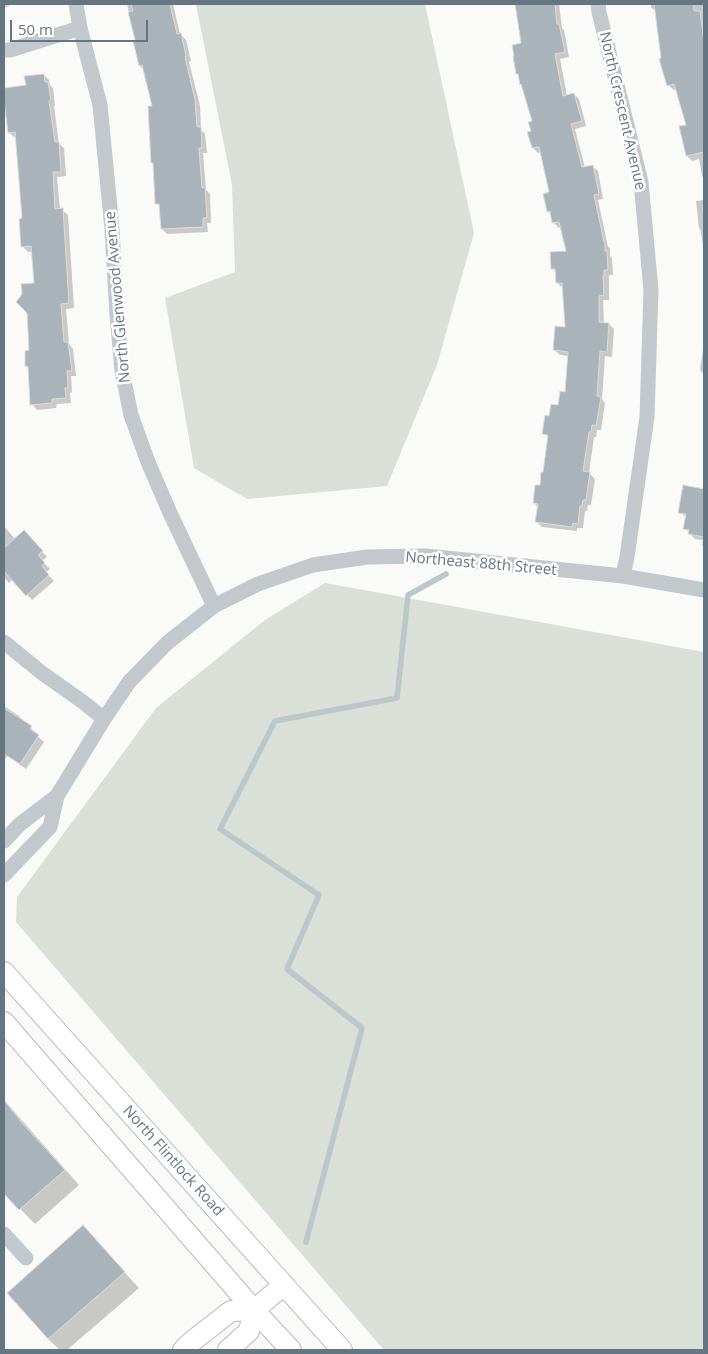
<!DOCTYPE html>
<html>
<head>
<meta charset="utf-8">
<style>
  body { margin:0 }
  #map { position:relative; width:708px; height:1354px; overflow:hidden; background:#fafaf8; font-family:"Open Sans",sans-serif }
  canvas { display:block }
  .frame { position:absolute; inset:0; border:5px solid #657683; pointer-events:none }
  .scale { position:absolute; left:10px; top:20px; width:138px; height:22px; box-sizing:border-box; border:2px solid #657683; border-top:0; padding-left:6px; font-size:15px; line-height:18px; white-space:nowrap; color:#657683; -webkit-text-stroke:4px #fff; paint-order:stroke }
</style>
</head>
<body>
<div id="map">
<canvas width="708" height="1354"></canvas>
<div class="frame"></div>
<div class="scale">50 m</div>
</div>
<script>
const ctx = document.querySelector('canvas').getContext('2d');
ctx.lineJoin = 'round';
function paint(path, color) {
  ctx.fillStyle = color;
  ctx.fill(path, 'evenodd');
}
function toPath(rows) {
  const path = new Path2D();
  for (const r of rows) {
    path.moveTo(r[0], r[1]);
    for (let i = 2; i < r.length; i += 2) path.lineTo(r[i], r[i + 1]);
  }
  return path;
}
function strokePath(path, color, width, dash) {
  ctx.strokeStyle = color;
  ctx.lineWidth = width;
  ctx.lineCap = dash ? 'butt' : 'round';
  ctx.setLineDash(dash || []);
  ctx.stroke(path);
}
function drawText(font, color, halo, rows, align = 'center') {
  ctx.font = font + ' "Open Sans",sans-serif';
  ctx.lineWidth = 5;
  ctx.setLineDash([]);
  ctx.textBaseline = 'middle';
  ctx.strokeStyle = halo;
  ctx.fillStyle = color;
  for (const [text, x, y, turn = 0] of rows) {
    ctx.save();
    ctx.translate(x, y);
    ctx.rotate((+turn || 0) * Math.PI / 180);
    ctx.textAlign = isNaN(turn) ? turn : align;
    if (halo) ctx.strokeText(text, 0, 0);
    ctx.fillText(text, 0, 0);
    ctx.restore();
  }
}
paint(toPath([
  [196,4,425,4,474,233,437,365,387,486,247,499,194,468,165,298,235,272,232,185],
  [325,583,704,652,704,1350,384,1350,16,922,17,897,156,708,265,620]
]), '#dadfd7');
paint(toPath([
  [4,4,12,4,4,8],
  [127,4,173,4,180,34,186,40,191,61,189,62,200,106,201,130,205,134,207,153,203,153,206,190,210,194,211,223,207,223,208,232,167,234,162,229,161,207,156,203,154,164,152,163,154,107,144,70,140,66,136,41],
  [516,4,559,4,562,28,564,30,569,57,560,59,567,96,574,94,579,99,586,126,575,129,585,168,592,166,598,171,603,199,598,200,608,247,610,248,610,256,612,258,613,275,609,275,609,300,603,300,604,324,609,324,614,329,612,357,605,356,602,399,605,403,601,430,597,430,596,437,594,437,589,473,595,479,591,505,588,505,587,511,585,511,583,528,577,528,577,531,542,527,537,522,539,508,534,503,541,487,549,438,544,433,550,417,559,406,566,393,569,356,560,355,554,350,566,328,563,288,557,283,556,273,552,268,568,252,562,227,559,228,554,223,552,215,548,211,551,193,541,152,538,153,533,148,534,122,519,76,517,73,522,44],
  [651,4,703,4,704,178,702,176,699,159,692,161,687,156,687,126,677,89,674,90,668,85,662,59,657,13,651,7],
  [44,75,49,80,50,85,53,88,55,106,54,106,59,144,64,148,66,176,57,177,60,210,62,210,68,215,74,308,66,309,69,344,73,349,76,376,71,376,72,392,70,393,71,403,57,404,56,408,37,410,32,404,30,369,26,366,31,352,35,285,33,252,28,252,22,246,23,220,17,137,15,138,9,132,4,89,27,86],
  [704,200,704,293,704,254,701,231,699,228,696,201],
  [704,343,704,374,700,370],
  [684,486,704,490,704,548,702,545,703,540,695,539,685,528,687,518,680,512],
  [4,526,15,539,29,537,47,557,42,561,50,569,46,572,54,581,32,600,13,579,9,583,4,577],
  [4,706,19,716,36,733,35,734,44,742,26,769,7,756,4,761],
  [4,1100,79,1185,35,1224,4,1192],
  [83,1227,139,1288,67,1350,60,1350,48,1339]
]), '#0003');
strokePath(toPath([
  [306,1242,362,1028,287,969,319,895,220,829,275,721,397,698,408,595,446,574]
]), '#bbc7cb', 5.5);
const building = toPath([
  [131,4,170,4,177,34,181,33,186,56,185,57,195,100,197,127,201,127,202,148,199,148,202,188,205,187,207,218,203,218,203,227,161,229,159,204,155,204,153,163,151,163,148,106,152,106,142,65,139,66,133,41,135,40,128,12,133,11,131,4],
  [515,4,555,4,557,24,559,24,565,52,555,54,563,96,574,93,582,121,571,124,582,167,593,165,599,194,594,195,604,242,605,242,605,251,607,251,608,270,604,270,604,276,603,276,604,295,599,296,599,322,609,323,607,352,600,351,597,396,601,397,596,426,592,425,591,432,589,432,583,471,590,472,586,500,583,500,582,506,580,506,578,524,573,523,572,527,535,522,538,504,533,503,535,485,540,485,541,472,543,472,548,435,542,434,545,415,549,416,551,404,558,405,560,391,565,392,568,352,553,350,555,326,565,327,562,283,556,283,555,269,551,269,550,252,566,251,559,222,552,223,550,211,547,212,543,194,549,192,539,147,532,148,527,132,531,131,528,122,532,121,521,84,520,85,518,74,516,74,513,56,514,56,512,45,521,43,515,4],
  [654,4,693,4,694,11,700,11,704,42,704,152,686,156,679,126,686,125,674,84,667,86,659,59,661,58,654,4],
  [44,74,45,82,48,82,51,100,49,101,55,142,59,142,61,172,53,172,55,209,63,208,69,303,61,304,64,342,68,342,72,371,67,371,68,387,65,388,66,398,52,399,52,403,30,405,28,367,25,366,25,351,29,350,27,313,16,302,22,294,21,284,34,283,31,246,21,247,19,219,22,218,15,132,8,133,4,101,4,88,26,85,24,76,44,74],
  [683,485,704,489,704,537,688,534,689,530,683,529,686,514,678,513,683,485],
  [24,530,43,551,38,555,45,563,42,566,49,575,26,596,4,571,4,548,24,530],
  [4,708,32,726,30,729,39,735,20,764,4,754,4,708],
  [4,1100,22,1123,65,1170,19,1210,4,1194,4,1100],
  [83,1225,125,1272,48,1339,7,1293,83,1225]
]);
paint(building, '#aab3b9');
strokePath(building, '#dcdcda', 1);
const secondary = toPath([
  [4,972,342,1350],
  [4,1022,254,1310,291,1350],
  [183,1350,190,1343,231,1311,254,1310],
  [228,1350,249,1331,254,1310,284,1285]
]);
strokePath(secondary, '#b3babf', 22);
strokePath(toPath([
  [76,4,80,28,100,105,112,229,117,315,122,371,131,415,148,462,170,513,214,606],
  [598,4,599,12,641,182,651,290,647,417,627,557,623,576],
  [4,50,10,50,80,28],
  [4,642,42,673,83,702,104,719],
  [4,841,20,824,57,796],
  [4,875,50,827,57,796,104,719,129,682,167,643,214,606,258,584,313,565,367,557,426,556,623,576,704,590],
  [4,1234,26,1258]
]), '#c3c8cc', 15);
strokePath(secondary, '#fff', 20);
drawText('15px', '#657683', '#fff', [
  ["North Crescent Avenue",622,111,77],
  ["North Glenwood Avenue",118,297,-95],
  ["Northeast 88th Street",481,564,5],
  ["North Flintlock Road",173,1161,48]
]);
</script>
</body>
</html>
